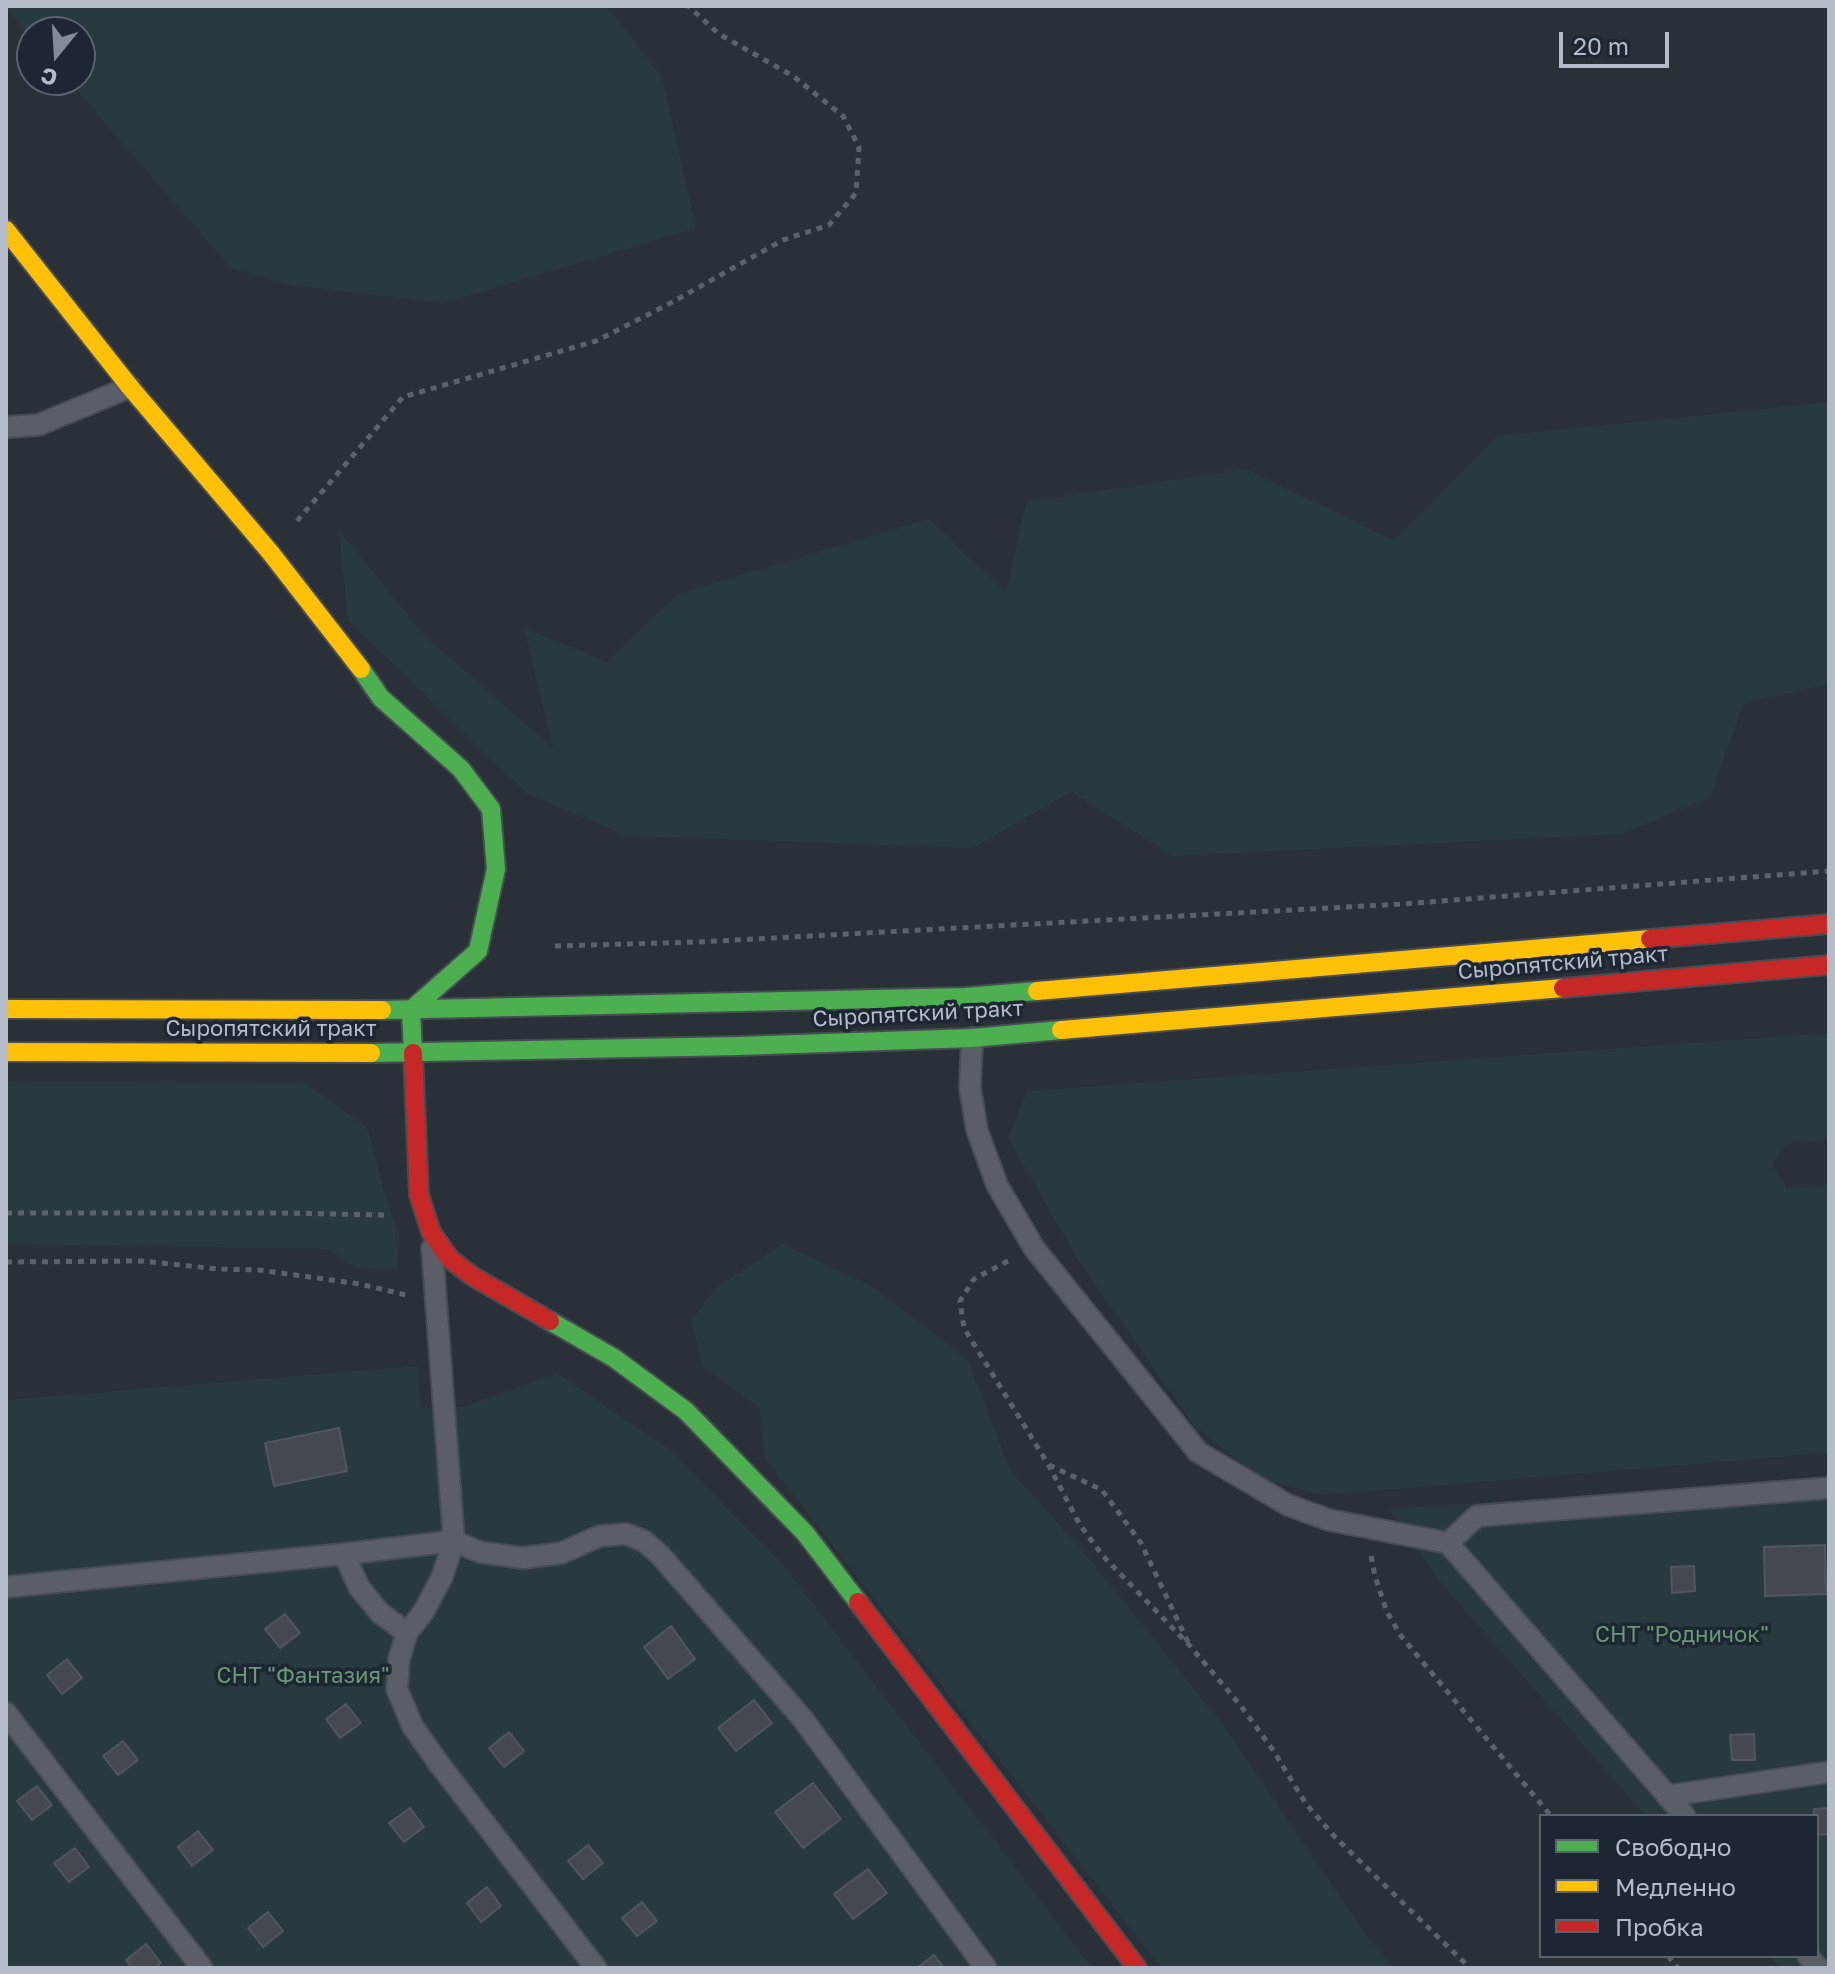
<!DOCTYPE html>
<html>
<head>
<meta charset="utf-8">
<style>
  body { margin:0 }
  #map { position:relative; width:1835px; height:1974px; overflow:hidden; background:#2a3038; font-family:"Golos Text",sans-serif }
  canvas { display:block }
  .frame { position:absolute; inset:0; border:8px solid #b4bcc9; pointer-events:none }
  .legend { position:absolute; left:1539px; top:1814px; width:280px; height:144px; box-sizing:border-box; background:#1d2633; border:2px solid #59626f; margin:0; padding:10px 14px; list-style:none; font-size:24px; color:#b4bcc9 }
  .legend li { display:flex; align-items:center; gap:16px; height:40px }
  .legend b { width:40px; border:2px solid #59626f }
  .north { position:absolute; left:16px; top:16px; width:80px; height:80px; box-sizing:border-box; background:#1d2633; border:2px solid #59626f; border-radius:50%; rotate:198deg; font-size:22px; font-weight:700; line-height:32px; text-align:center; color:#b4bcc9 }
  .north::after { content:''; display:block; margin:auto; width:28px; height:36px; background:#848b96; clip-path:polygon(50% 0,100% 100%,50% 72%,0 100%) }
  .scale { position:absolute; left:1559px; top:32px; width:110px; height:36px; box-sizing:border-box; border:4px solid #b4bcc9; border-top:0; padding-left:10px; font-size:24px; line-height:28px; white-space:nowrap; color:#b4bcc9; -webkit-text-stroke:6px #1d2633; paint-order:stroke }
</style>
</head>
<body>
<div id="map">
<canvas width="1835" height="1974"></canvas>
<div class="frame"></div>
<ul class="legend">
<li><b style="height:10px;background:#4caf50"></b>Свободно</li>
<li><b style="height:10px;background:#ffc107"></b>Медленно</li>
<li><b style="height:10px;background:#c62828"></b>Пробка</li>
</ul>
<div class="north">С</div>
<div class="scale">20 m</div>
</div>
<script>
const ctx = document.querySelector('canvas').getContext('2d');
ctx.lineJoin = 'round';
function paint(path, color) {
  ctx.fillStyle = color;
  ctx.fill(path, 'evenodd');
}
function toPath(rows) {
  const path = new Path2D();
  for (const r of rows) {
    path.moveTo(r[0], r[1]);
    for (let i = 2; i < r.length; i += 2) path.lineTo(r[i], r[i + 1]);
  }
  return path;
}
function strokePath(path, color, width, dash) {
  ctx.strokeStyle = color;
  ctx.lineWidth = width;
  ctx.lineCap = dash ? 'butt' : 'round';
  ctx.setLineDash(dash || []);
  ctx.stroke(path);
}
function drawText(font, color, halo, rows, align = 'center') {
  ctx.font = font + ' "Golos Text",sans-serif';
  ctx.lineWidth = 7;
  ctx.setLineDash([]);
  ctx.textBaseline = 'middle';
  ctx.strokeStyle = halo;
  ctx.fillStyle = color;
  for (const [text, x, y, turn = 0] of rows) {
    ctx.save();
    ctx.translate(x, y);
    ctx.rotate((+turn || 0) * Math.PI / 180);
    ctx.textAlign = isNaN(turn) ? turn : align;
    if (halo) ctx.strokeText(text, 0, 0);
    ctx.fillText(text, 0, 0);
    ctx.restore();
  }
}
paint(toPath([
  [6,6,607,6,662,77,696,228,443,303,291,285,231,268,68,80,80,80,80,32,32,32,32,38,6,8],
  [1829,402,1829,684,1744,703,1710,797,1621,834,1173,856,1071,792,973,848,627,836,526,793,348,620,339,530,423,634,553,748,524,628,607,662,678,594,929,519,1006,593,1026,502,1246,469,1394,541,1498,436],
  [1829,1033,1829,1140,1787,1143,1772,1165,1787,1188,1829,1185,1829,1453,1322,1495,1261,1478,1194,1426,1077,1258,1008,1138,1027,1091],
  [6,1081,303,1082,367,1127,386,1197,399,1234,397,1269,356,1268,328,1249,6,1244],
  [782,1244,868,1284,968,1360,1011,1472,1078,1545,1223,1725,1364,1932,1393,1968,1161,1968,765,1458,759,1407,703,1367,691,1320,717,1287],
  [417,1366,421,1408,467,1406,557,1373,670,1450,781,1562,1092,1968,6,1968,6,1400],
  [1829,1478,1829,1968,1781,1968,1770,1956,1817,1956,1817,1816,1646,1816,1442,1584,1389,1509]
]), '#273a3e');
const building = toPath([
  [339,1428,347,1471,274,1486,265,1443,339,1428],
  [1825,1545,1826,1594,1765,1596,1764,1547,1825,1545],
  [1694,1566,1695,1591,1672,1593,1671,1567,1694,1566],
  [285,1614,300,1633,280,1648,265,1629,285,1614],
  [671,1626,695,1659,668,1679,644,1647,671,1626],
  [67,1659,82,1678,62,1694,47,1675,67,1659],
  [754,1700,772,1723,736,1751,718,1728,754,1700],
  [346,1704,361,1723,340,1738,326,1719,346,1704],
  [509,1732,524,1751,504,1767,489,1748,509,1732],
  [1754,1734,1755,1760,1732,1760,1730,1735,1754,1734],
  [123,1741,138,1760,118,1775,103,1756,123,1741],
  [813,1783,841,1819,803,1848,775,1812,813,1783],
  [37,1786,52,1805,32,1820,17,1801,37,1786],
  [410,1808,424,1827,404,1842,389,1823,410,1808],
  [1829,1808,1829,1834,1817,1835,1817,1816,1814,1816,1814,1809,1829,1808],
  [198,1831,213,1850,192,1866,178,1847,198,1831],
  [588,1845,603,1863,583,1879,568,1861,588,1845],
  [75,1848,89,1867,69,1882,54,1863,75,1848],
  [868,1869,887,1893,853,1919,834,1894,868,1869],
  [487,1887,501,1906,481,1922,467,1903,487,1887],
  [642,1902,657,1921,637,1936,622,1918,642,1902],
  [268,1912,283,1931,263,1947,248,1928,268,1912],
  [146,1944,161,1963,155,1968,132,1968,126,1960,146,1944],
  [934,1955,944,1968,917,1968,934,1955]
]);
paint(building, '#444950');
strokePath(building, '#52575f', 2);
const lane = toPath([
  [6,427,38,425,130,387],
  [972,1038,970,1088,977,1130,997,1185,1034,1248,1198,1452,1288,1505,1329,1520,1448,1543,1685,1816],
  [432,1248,454,1541,442,1577,424,1611,407,1633,399,1659,397,1689,413,1727,440,1765,596,1968],
  [1448,1543,1477,1516,1829,1488],
  [344,1554,359,1587,380,1613,407,1633],
  [6,1587,344,1554,454,1541,480,1552,523,1558,561,1553,600,1536,626,1534,644,1541,660,1555,802,1718,986,1968],
  [6,1713,202,1968],
  [1667,1796,1829,1772],
  [1808,1956,1818,1968]
]);
const fast = toPath([
  [361,669,381,698,461,769,491,809,496,869,478,951,411,1010,413,1053],
  [382,1010,965,997,1037,991],
  [371,1053,738,1046,972,1038,1061,1030],
  [550,1321,614,1358,686,1411,805,1533,858,1602]
]);
const slow = toPath([
  [6,230,130,387,270,552,361,669],
  [1037,991,1650,939],
  [6,1009,382,1010],
  [1061,1030,1563,988],
  [6,1052,371,1053]
]);
const jam = toPath([
  [1650,939,1829,924],
  [1563,988,1829,965],
  [413,1053,419,1195,431,1232,450,1259,472,1276,550,1321],
  [858,1602,1137,1968]
]);
strokePath(lane, '#484c53', 24);
strokePath(fast, '#484c53', 22);
strokePath(slow, '#484c53', 22);
strokePath(jam, '#484c53', 22);
strokePath(toPath([
  [297,521,403,397,596,341,667,305,783,240,829,225,856,193,859,147,843,116,793,76,719,34,688,6],
  [555,946,699,942,1403,904,1829,871],
  [6,1213,281,1213,385,1215],
  [1008,1261,974,1279,960,1301,964,1328,1048,1464,1080,1525,1103,1556,1190,1646,1241,1706,1273,1750,1306,1804,1335,1837,1470,1968],
  [6,1262,142,1261,218,1269,259,1270,360,1284,406,1295],
  [1049,1465,1102,1490,1141,1543,1188,1642],
  [1371,1556,1375,1576,1387,1612,1401,1636,1551,1816],
  [1668,1956,1678,1968]
]), '#5d636a', 5, [6, 6]);
strokePath(lane, '#5a5e66', 20);
strokePath(fast, '#4caf50', 18);
strokePath(slow, '#ffc107', 18);
strokePath(jam, '#c62828', 18);
drawText('22px', '#b4bcc9', '#1d2633', [
  ["Сыропятский тракт",1563,963,-5],
  ["Сыропятский тракт",918,1014,-3],
  ["Сыропятский тракт",271,1029]
]);
drawText('22px', '#6b9a76', '#1d2633', [
  ["СНТ \"Родничок\"",1682,1635],
  ["СНТ \"Фантазия\"",303,1676]
]);
</script>
</body>
</html>
